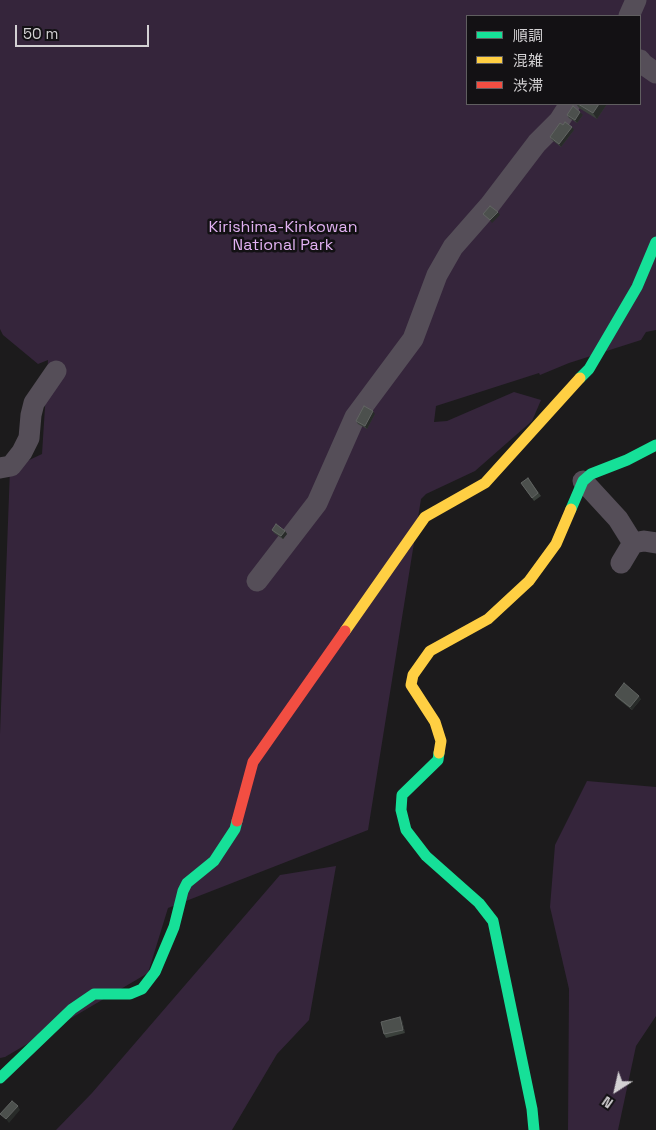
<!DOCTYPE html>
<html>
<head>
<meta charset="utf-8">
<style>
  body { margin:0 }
  #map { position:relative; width:656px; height:1130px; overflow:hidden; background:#1c1b1c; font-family:"Space Grotesk","Noto Sans JP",sans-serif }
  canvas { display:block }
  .legend { position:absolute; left:466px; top:15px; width:175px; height:90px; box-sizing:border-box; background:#131114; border:1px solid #605e60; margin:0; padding:6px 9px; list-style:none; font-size:15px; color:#d3d1d3 }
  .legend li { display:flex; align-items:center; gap:10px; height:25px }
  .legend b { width:25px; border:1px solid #605e60 }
  .north { position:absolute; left:591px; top:1065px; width:50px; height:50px; -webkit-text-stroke:4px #131114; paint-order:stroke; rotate:215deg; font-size:14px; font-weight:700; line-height:20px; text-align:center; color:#d3d1d3 }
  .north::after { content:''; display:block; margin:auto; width:18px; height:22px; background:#d3d1d3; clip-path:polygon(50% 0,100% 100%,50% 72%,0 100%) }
  .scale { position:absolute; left:15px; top:25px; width:134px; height:22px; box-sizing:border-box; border:2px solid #d3d1d3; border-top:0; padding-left:6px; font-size:15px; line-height:18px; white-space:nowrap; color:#d3d1d3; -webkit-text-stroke:4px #131114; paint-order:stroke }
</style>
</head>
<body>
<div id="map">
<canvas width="656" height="1130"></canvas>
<ul class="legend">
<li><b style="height:6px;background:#16e098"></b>順調</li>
<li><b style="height:6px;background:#ffcf43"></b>混雑</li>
<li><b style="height:6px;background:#f24e42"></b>渋滞</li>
</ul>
<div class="north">N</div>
<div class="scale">50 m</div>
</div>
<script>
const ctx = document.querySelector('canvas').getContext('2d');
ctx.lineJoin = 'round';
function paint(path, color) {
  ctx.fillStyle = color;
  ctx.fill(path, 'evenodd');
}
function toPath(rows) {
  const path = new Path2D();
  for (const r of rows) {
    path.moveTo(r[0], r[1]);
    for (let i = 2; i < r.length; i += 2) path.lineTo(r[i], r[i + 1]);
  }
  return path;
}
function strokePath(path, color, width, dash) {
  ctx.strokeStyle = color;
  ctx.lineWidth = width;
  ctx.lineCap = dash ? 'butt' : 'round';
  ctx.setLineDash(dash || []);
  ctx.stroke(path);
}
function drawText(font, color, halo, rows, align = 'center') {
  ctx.font = font + ' "Space Grotesk",sans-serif';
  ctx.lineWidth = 5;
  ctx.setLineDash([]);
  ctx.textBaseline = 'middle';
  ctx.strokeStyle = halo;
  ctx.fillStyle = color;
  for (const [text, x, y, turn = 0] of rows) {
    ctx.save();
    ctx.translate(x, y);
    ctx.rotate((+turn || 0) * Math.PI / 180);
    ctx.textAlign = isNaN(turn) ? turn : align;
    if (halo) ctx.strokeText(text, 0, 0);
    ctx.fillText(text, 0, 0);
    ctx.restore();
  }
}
paint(toPath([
  [0,0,656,0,656,330,646,332,641,340,569,363,540,375,539,373,436,406,434,422,447,421,514,392,541,400,532,421,475,471,426,494,421,499,368,830,168,908,148,973,5,1057,0,1058,0,734,10,469,42,454,48,360,38,364,3,335,0,329],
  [467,16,640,16,640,104,467,104],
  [587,781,656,787,656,1016,636,1046,618,1130,568,1130,569,989,550,907,555,845],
  [336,866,309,1020,277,1054,232,1130,56,1130,92,1093,280,875]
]), '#35253b');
strokePath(toPath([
  [629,16,636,0],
  [640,60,643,64,656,73],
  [0,468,11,466,22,452,29,438,31,415,34,403,56,371],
  [583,481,618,519,633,543,621,563],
  [633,543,644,541,656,543],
  [257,581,317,503,355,417,413,339,437,275,453,247,489,206,537,143,559,121,570,104]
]), '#554e58', 21);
strokePath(toPath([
  [580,378,589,369,637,287,656,242],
  [571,509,583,481,591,474,627,460,656,445],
  [439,753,438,760,402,795,401,810,406,830,426,856,479,903,493,921,532,1109,534,1130],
  [0,1078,72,1009,94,994,130,994,142,989,155,972,174,927,183,891,187,883,214,861,235,829,237,821]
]), '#16e098', 11);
strokePath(toPath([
  [345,631,425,517,485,483,580,378],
  [439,753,441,741,435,722,411,685,413,675,430,651,488,619,529,581,556,544,571,509]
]), '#ffcf43', 11);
strokePath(toPath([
  [237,821,253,762,345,631]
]), '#f24e42', 11);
paint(toPath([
  [576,104,607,104,597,119,579,108],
  [567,115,583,115,577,123,569,118],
  [563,125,574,130,561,147,552,140,550,137],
  [375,414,367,429,358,424,356,421],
  [528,478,541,496,534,501,521,483],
  [272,530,285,531,287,534,283,539,274,533],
  [615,695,641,699,632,710,617,698],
  [402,1020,405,1033,386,1038,384,1034]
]), '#3b413c');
paint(toPath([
  [599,104,607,104,597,119,593,113],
  [580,112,583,115,577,123,575,120],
  [572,127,574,130,561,147,559,144],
  [498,212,500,215,492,223,490,220],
  [373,411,375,414,367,429,365,426],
  [285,531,287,534,283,539,281,536],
  [639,696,641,699,632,710,630,707],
  [400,1017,402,1020,405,1033,403,1030],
  [18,1106,20,1110,9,1123,6,1119]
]), '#282b29');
const building = toPath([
  [578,104,599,104,593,113,578,104],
  [573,106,580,112,575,120,567,115,573,106],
  [565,122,572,127,559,144,550,137,560,123,563,125,565,122],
  [490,206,498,212,490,220,483,214,490,206],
  [364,406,373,411,365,426,356,421,364,406],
  [528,478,538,493,532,498,521,483,528,478],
  [276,524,285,531,281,536,272,530,276,524],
  [624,683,639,696,630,707,615,695,624,683],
  [400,1017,403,1030,384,1034,381,1022,400,1017],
  [12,1101,18,1106,6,1119,0,1114,12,1101]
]);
paint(building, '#4c504d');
strokePath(building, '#616462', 1);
drawText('16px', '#e2b2f3', '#131114', [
  ["Kirishima-Kinkowan",283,228],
  ["National Park",283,246]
]);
</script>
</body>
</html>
